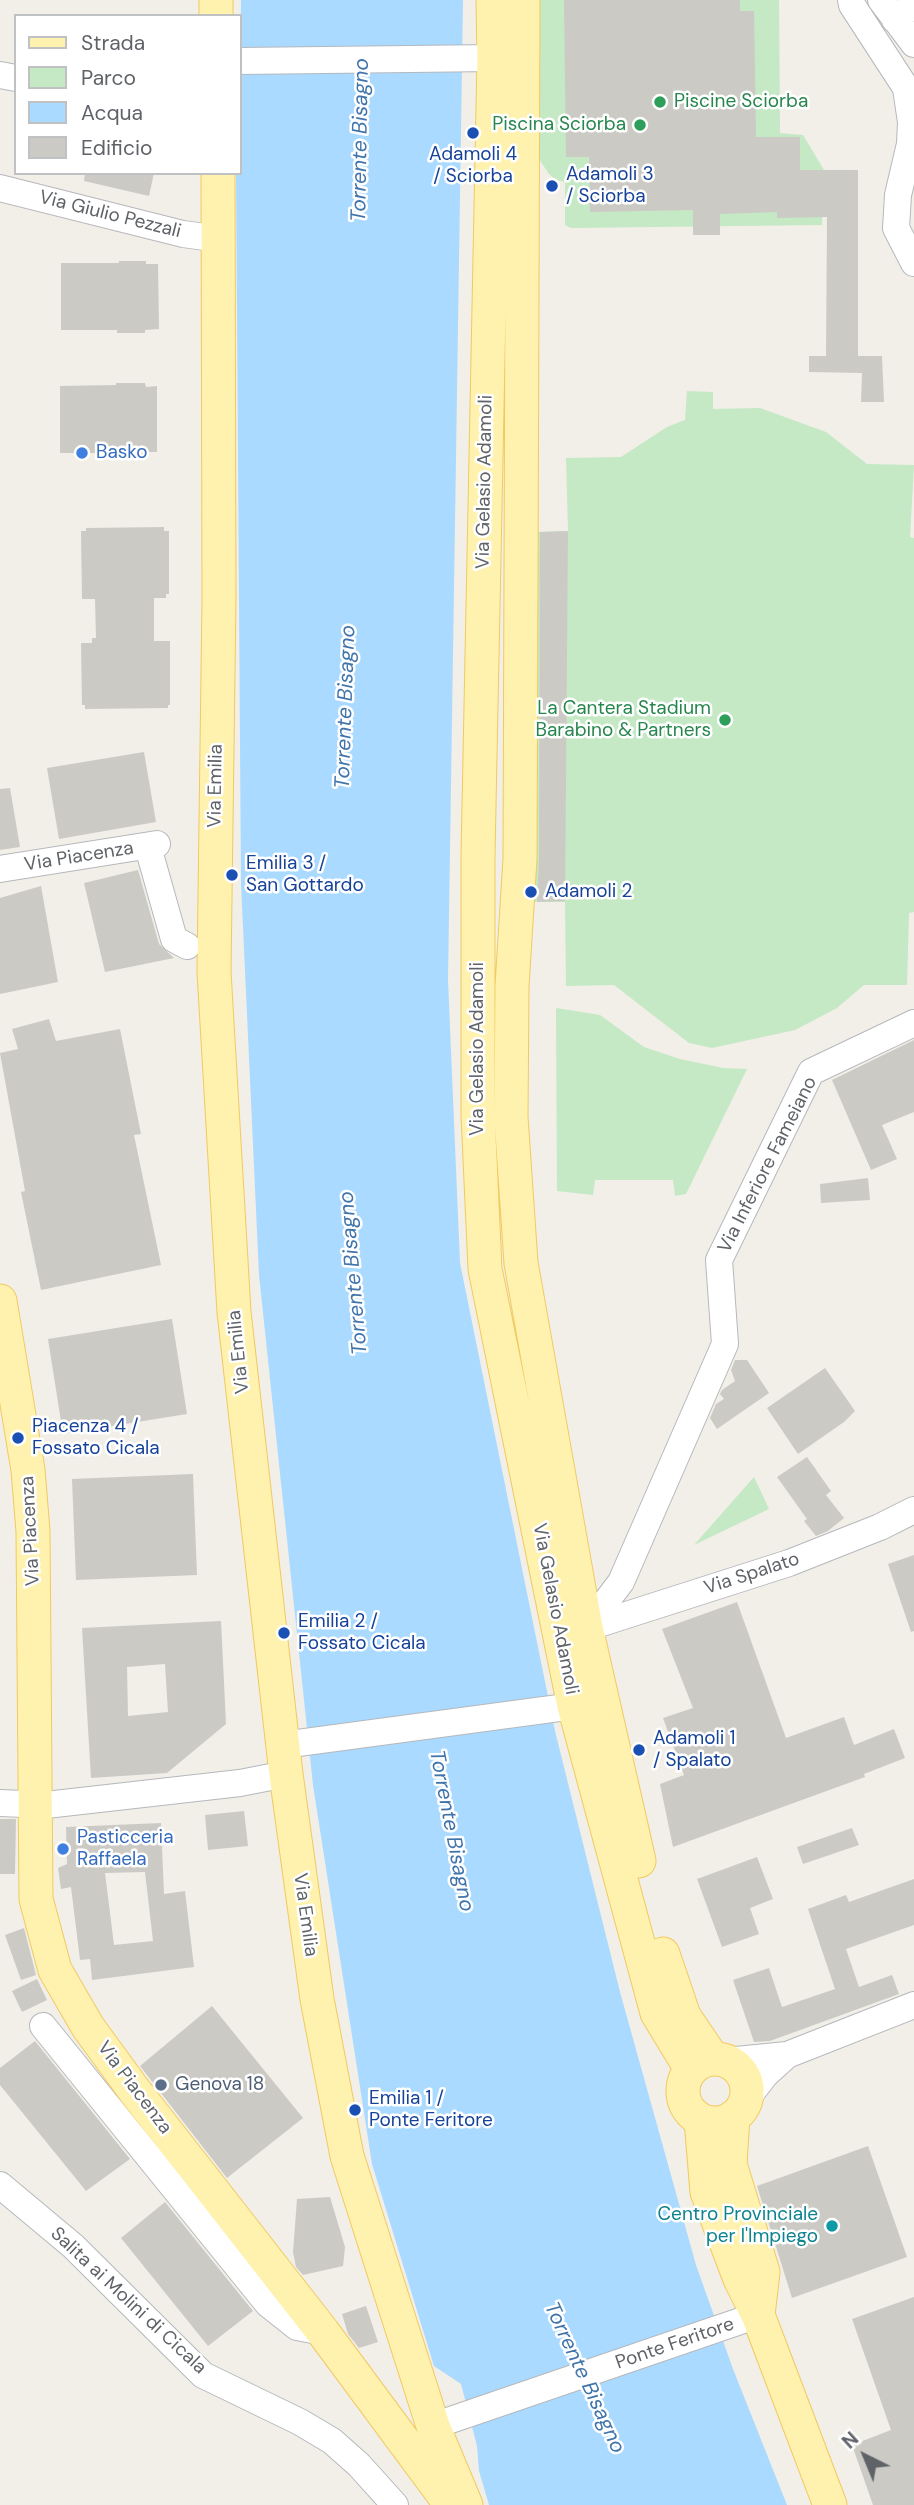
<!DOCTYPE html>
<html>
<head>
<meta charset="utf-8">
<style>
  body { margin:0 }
  #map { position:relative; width:914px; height:2505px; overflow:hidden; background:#f1efe8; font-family:"DM Sans",sans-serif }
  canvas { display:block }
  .legend { position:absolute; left:14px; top:14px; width:228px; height:161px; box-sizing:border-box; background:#fff; border:2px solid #bfc1c3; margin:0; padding:9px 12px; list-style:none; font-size:21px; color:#5f6368 }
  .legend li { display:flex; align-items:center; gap:14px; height:35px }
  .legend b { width:35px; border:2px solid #bfc1c3 }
  .north { position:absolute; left:830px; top:2421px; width:70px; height:70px; -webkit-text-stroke:5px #fff; paint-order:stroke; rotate:317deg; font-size:19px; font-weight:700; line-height:28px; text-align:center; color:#5f6368 }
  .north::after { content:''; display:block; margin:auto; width:24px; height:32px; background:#5f6368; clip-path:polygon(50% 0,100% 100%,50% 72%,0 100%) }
</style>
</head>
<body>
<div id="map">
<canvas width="914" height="2505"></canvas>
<ul class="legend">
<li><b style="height:9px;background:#fff2af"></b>Strada</li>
<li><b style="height:19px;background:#c5e8c5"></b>Parco</li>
<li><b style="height:19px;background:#aadaff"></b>Acqua</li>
<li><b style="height:19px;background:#cccac5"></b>Edificio</li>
</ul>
<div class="north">N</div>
</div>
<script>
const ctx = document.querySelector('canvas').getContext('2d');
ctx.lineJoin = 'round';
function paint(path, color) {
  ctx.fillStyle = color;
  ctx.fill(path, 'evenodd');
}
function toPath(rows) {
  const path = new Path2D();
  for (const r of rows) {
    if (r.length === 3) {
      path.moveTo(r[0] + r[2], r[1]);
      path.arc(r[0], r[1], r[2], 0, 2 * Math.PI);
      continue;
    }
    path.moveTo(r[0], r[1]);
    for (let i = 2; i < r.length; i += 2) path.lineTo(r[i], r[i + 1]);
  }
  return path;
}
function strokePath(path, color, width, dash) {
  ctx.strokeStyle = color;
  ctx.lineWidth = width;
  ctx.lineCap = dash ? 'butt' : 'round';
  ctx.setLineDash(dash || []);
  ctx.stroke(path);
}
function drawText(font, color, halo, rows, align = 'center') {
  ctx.font = font + ' "DM Sans",sans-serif';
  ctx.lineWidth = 5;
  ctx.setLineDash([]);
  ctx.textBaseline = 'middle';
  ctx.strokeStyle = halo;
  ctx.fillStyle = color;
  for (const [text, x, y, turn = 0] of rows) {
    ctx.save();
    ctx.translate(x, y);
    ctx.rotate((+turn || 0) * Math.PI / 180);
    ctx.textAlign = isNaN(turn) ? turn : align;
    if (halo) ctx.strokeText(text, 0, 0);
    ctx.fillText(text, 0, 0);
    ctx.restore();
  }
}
paint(toPath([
  [540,0,779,0,780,133,803,135,824,170,822,225,571,228,565,225,565,182,556,180,549,174,539,159],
  [687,391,713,392,713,409,760,408,826,432,867,464,914,465,910,537,914,538,914,912,909,913,907,985,864,985,837,1008,795,1030,712,1048,689,1043,614,985,566,986,565,902,534,902,538,532,568,531,566,458,621,457,667,427,685,420],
  [556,1008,600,1015,644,1047,680,1059,723,1068,747,1069,686,1194,675,1196,673,1180,595,1180,593,1195,557,1191],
  [754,1477,769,1509,694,1545]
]), '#c5e8c5');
paint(toPath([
  [241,0,463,0,448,980,460,1263,555,1731,620,1992,696,2265,733,2369,787,2505,489,2505,479,2471,477,2446,461,2384,434,2366,372,2164,313,1785,259,1275,241,884,236,173,240,173]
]), '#aadaff');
paint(toPath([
  [564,0,740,0,740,11,754,11,756,137,800,137,800,170,858,170,858,356,882,356,884,402,861,402,862,373,809,372,809,356,826,356,827,217,777,218,777,212,720,214,720,235,693,235,693,210,590,212,589,157,566,157],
  [85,173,154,173,149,196,84,181],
  [119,261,146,261,146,264,158,264,159,329,145,330,145,333,117,333,117,330,61,330,61,263,119,263],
  [116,383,145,383,146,387,157,386,157,452,145,452,145,455,119,455,119,453,60,453,60,386,116,385],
  [164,527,164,531,169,531,169,594,166,594,166,598,154,598,154,641,170,641,170,705,168,705,168,708,85,709,85,705,82,705,81,643,92,643,92,638,96,638,95,599,82,599,81,531,86,531,86,528],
  [568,531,565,901,537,902,539,859,540,532],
  [144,752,156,822,59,839,47,768],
  [10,788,20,847,0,850,0,789],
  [138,870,159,944,174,958,105,972,84,883],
  [41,886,58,982,0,994,0,898],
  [49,1019,56,1041,120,1029,141,1134,134,1135,161,1265,41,1290,21,1192,25,1191,0,1053,18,1049,12,1029],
  [914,1040,914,1112,882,1125,897,1159,871,1170,832,1080],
  [868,1178,870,1200,821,1203,820,1184],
  [172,1319,187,1414,63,1434,48,1339],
  [735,1360,747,1360,769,1393,717,1429,710,1418,716,1404,724,1399,720,1394,722,1390,735,1381,731,1370],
  [825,1368,855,1411,844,1422,798,1454,767,1408],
  [807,1457,831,1491,826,1495,844,1518,828,1531,816,1536,804,1521,807,1519,777,1477],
  [193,1474,197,1575,76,1580,72,1479],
  [914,1555,914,1631,911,1632,888,1564],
  [737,1602,786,1738,844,1717,854,1745,894,1729,905,1758,864,1774,865,1777,673,1847,660,1784,684,1775,663,1718,693,1708,662,1629],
  [221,1621,226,1724,167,1773,91,1778,82,1628],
  [165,1664,168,1712,128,1716,127,1667],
  [244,1811,248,1846,208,1850,205,1815],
  [0,1819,16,1819,15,1874,0,1874],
  [161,1823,164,1894,185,1891,194,1967,92,1980,90,1959,80,1960,71,1887,61,1889,58,1868,67,1864,66,1827],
  [145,1872,153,1941,114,1945,105,1873],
  [852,1828,859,1845,803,1864,797,1847],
  [757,1857,773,1899,750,1908,759,1934,722,1947,697,1879],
  [914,1879,914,1925,846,1949,859,1987,892,1975,899,1994,770,2041,754,2042,733,1980,769,1968,782,2007,835,1989,808,1909,846,1895,849,1902],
  [24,1928,36,1975,21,1980,5,1935],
  [37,1979,47,2000,22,2012,12,1991],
  [212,2006,303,2118,227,2178,140,2066],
  [35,2041,130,2159,86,2191,0,2085,0,2068],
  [868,2146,907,2257,792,2298,757,2186],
  [330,2197,345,2247,343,2266,303,2275,296,2267,293,2252,297,2199],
  [165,2202,253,2311,208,2346,121,2238],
  [914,2297,914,2505,873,2505,852,2445,891,2430,852,2319],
  [366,2306,378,2342,359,2348,348,2334,342,2314]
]), '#cccac5');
const minor = toPath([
  [851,0,852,5,906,88,911,122,910,144,898,195,896,228,914,263],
  [881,0,914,44],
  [895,20,914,4],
  [240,61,494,58,507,47],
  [0,75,16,78],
  [0,188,183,234,220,239],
  [148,847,174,939,187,946],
  [0,869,157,844],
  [586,1628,621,1582,725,1344,719,1260,811,1072,914,1023],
  [586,1628,789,1563,880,1527,914,1510],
  [283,1745,574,1706],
  [0,1803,46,1805,240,1783,286,1774],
  [43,2026,268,2304,297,2327,323,2332],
  [726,2061,787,2055,914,2005],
  [745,2101,766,2074,787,2055],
  [0,2185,73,2246,203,2375,300,2422,332,2441,359,2465,395,2505],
  [433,2426,758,2315]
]);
const major = toPath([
  [493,0,494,58,478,856,478,1115,485,1269,574,1706,657,2013,691,2069],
  [523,0,520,859,512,986,511,1117,521,1263,586,1628,639,1861],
  [216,16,216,0],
  [218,173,219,599,214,972,234,1312,286,1774,317,1999,347,2156,433,2426,466,2505],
  [0,1301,28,1470,33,1531,36,1899,55,1970,88,2027,134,2090,323,2332,451,2505],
  [663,1954,684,2016,713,2059],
  [715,2091,32],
  [733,2117,730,2164,763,2272,758,2315],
  [701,2120,707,2192,740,2279,758,2315,830,2505]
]);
strokePath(minor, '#b5b8bc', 28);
strokePath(major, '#f2c960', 35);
strokePath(minor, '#fff', 26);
strokePath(major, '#fff2af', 33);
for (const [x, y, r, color] of [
  [660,102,7,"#2e9e5b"],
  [640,125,7,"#2e9e5b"],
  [473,133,7,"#1a4fb4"],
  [552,186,7,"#1a4fb4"],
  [82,453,7,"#3f7fe0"],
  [725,720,7,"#2e9e5b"],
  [232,875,7,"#1a4fb4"],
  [531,892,7,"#1a4fb4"],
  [18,1438,7,"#1a4fb4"],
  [284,1633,7,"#1a4fb4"],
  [639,1750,7,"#1a4fb4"],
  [63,1849,7,"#3f7fe0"],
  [161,2085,7,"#5c6f8a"],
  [355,2110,7,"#1a4fb4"],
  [832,2226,7,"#0f9aa8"]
]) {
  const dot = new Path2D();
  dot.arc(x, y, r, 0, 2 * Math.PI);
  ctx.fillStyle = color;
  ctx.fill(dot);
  strokePath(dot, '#fff', 2.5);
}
drawText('19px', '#27864d', '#fff', [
  ["Piscine Sciorba",674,102,"left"],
  ["Piscina Sciorba",626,125],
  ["La Cantera Stadium",711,709],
  ["Barabino & Partners",711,731]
], 'right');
drawText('19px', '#164399', '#fff', [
  ["Adamoli 4",473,155,"center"],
  ["/ Sciorba",473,177,"center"],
  ["Adamoli 3",566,175],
  ["/ Sciorba",566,197],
  ["Emilia 3 /",246,864],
  ["San Gottardo",246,886],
  ["Adamoli 2",545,892],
  ["Piacenza 4 /",32,1427],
  ["Fossato Cicala",32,1449],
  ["Emilia 2 /",298,1622],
  ["Fossato Cicala",298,1644],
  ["Adamoli 1",653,1739],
  ["/ Spalato",653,1761],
  ["Emilia 1 /",369,2099],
  ["Ponte Feritore",369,2121]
], 'left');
drawText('19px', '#5f6368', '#fff', [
  ["Via Giulio Pezzali",110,215,14],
  ["Via Gelasio Adamoli",485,482,-89],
  ["Via Emilia",216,786,-89],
  ["Via Piacenza",79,857,-9],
  ["Via Gelasio Adamoli",478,1049,-90],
  ["Via Inferiore Fameiano",768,1165,-63],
  ["Via Emilia",239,1352,-96],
  ["Via Piacenza",31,1531,-93],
  ["Via Spalato",752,1574,-18],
  ["Via Gelasio Adamoli",555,1609,79],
  ["Via Emilia",305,1915,82],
  ["Via Piacenza",134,2088,53],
  ["Salita ai Molini di Cicala",128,2301,43],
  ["Ponte Feritore",675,2344,-19]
]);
drawText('19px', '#366cbe', '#fff', [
  ["Basko",96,453],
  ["Pasticceria",77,1838],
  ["Raffaela",77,1860]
], 'left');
drawText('19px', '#4e5e75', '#fff', [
  ["Genova 18",175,2085]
], 'left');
drawText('19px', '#0d838f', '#fff', [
  ["Centro Provinciale",818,2215],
  ["per l'Impiego",818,2237]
], 'right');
drawText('italic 21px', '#4174aa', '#fff', [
  ["Torrente Bisagno",361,140,-89],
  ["Torrente Bisagno",346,707,-88],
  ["Torrente Bisagno",354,1273,-95],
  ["Torrente Bisagno",451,1831,79],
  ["Torrente Bisagno",584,2378,65]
]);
</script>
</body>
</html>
